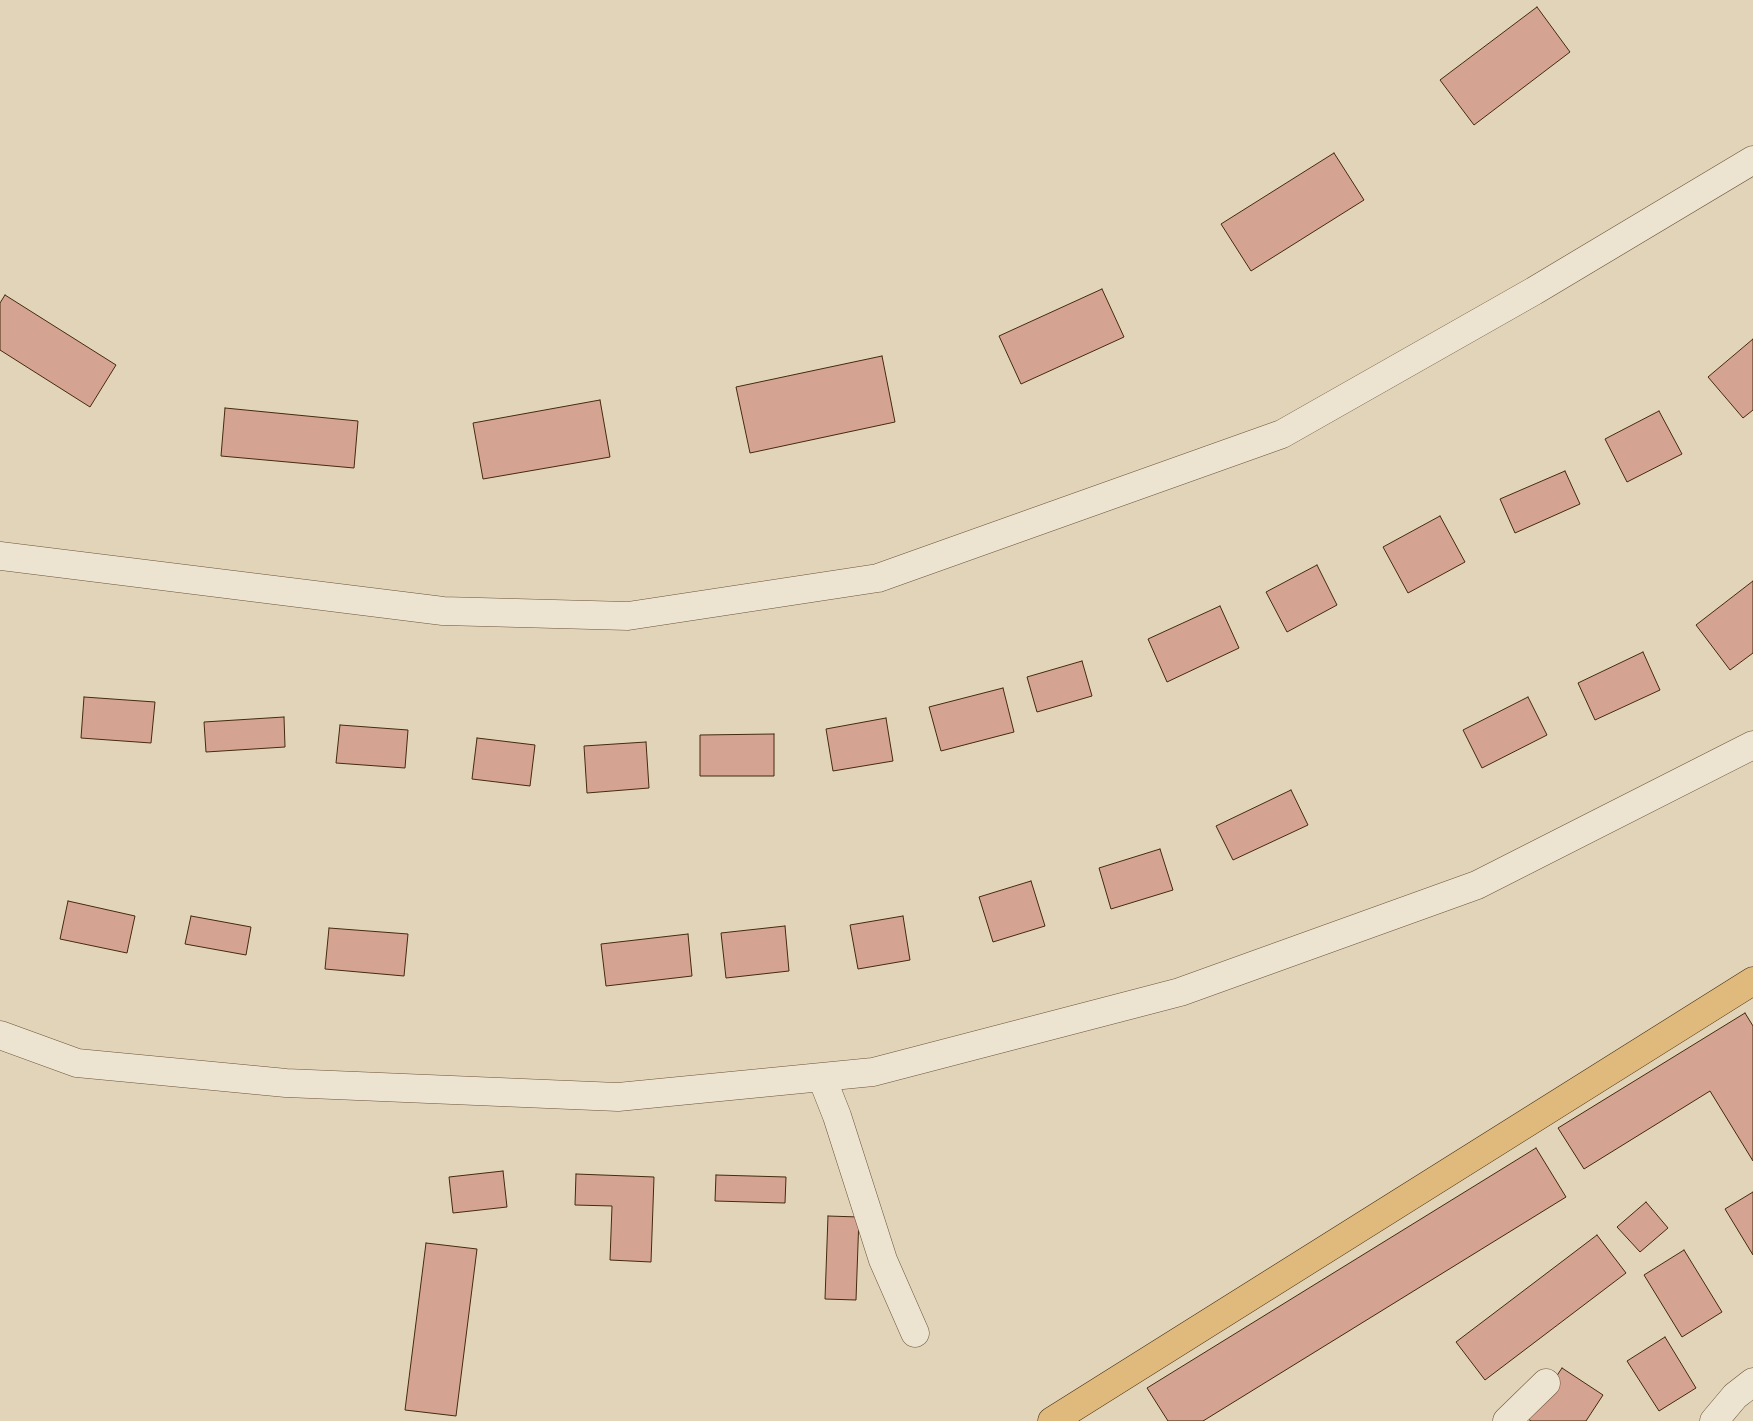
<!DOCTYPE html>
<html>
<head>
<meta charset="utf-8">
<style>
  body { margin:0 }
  canvas { display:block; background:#e1d4b8 }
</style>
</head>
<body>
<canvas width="1753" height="1421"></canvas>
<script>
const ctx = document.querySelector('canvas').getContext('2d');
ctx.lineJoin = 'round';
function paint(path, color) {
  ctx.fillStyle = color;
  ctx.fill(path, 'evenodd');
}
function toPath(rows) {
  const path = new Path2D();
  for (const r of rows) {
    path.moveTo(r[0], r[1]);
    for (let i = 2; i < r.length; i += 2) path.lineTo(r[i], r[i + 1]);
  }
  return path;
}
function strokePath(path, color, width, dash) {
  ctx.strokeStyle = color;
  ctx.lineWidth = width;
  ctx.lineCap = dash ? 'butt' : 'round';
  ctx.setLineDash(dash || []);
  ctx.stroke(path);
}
const building = toPath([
  [1537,7,1570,52,1474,125,1440,80,1537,7],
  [1334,153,1364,200,1251,271,1221,224,1334,153],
  [1102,289,1124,337,1021,384,999,336,1102,289],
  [5,295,116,365,90,407,0,350,0,303,5,295],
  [1753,339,1753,410,1743,418,1708,377,1753,339],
  [882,356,895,422,750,453,736,387,882,356],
  [600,400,610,457,483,479,473,423,600,400],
  [225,408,358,421,354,468,221,456,225,408],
  [1659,411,1682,454,1627,482,1605,439,1659,411],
  [1565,471,1580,504,1515,533,1500,499,1565,471],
  [1440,516,1465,562,1408,593,1383,547,1440,516],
  [1317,565,1337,605,1287,632,1266,592,1317,565],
  [1753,581,1753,653,1730,670,1696,625,1753,581],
  [1220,606,1239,648,1167,682,1148,639,1220,606],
  [1643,652,1660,690,1595,720,1578,683,1643,652],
  [1082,661,1092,696,1037,712,1027,677,1082,661],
  [1003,688,1014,732,941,751,929,707,1003,688],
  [84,697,155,702,151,743,81,738,84,697],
  [1528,697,1547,735,1482,768,1463,730,1528,697],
  [284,717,285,747,206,752,204,722,284,717],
  [886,718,893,761,833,771,826,729,886,718],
  [340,725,408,730,405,768,336,763,340,725],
  [774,734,774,776,700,776,700,735,774,734],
  [477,738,535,745,530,786,472,779,477,738],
  [646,742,649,788,587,793,584,746,646,742],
  [1291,790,1308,825,1233,860,1216,826,1291,790],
  [1160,849,1173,890,1111,909,1099,868,1160,849],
  [1031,881,1045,926,993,942,979,897,1031,881],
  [68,901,135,916,127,953,60,939,68,901],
  [191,916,251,927,246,955,185,944,191,916],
  [903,916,910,960,858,969,850,925,903,916],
  [785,926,789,971,726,978,721,933,785,926],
  [329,928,408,934,404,976,325,969,329,928],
  [688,934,692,976,606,986,601,944,688,934],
  [1745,1013,1753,1026,1753,1161,1710,1091,1584,1169,1558,1128,1745,1013],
  [1536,1148,1566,1197,1203,1421,1168,1421,1147,1388,1536,1148],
  [503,1171,507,1207,453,1213,449,1177,503,1171],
  [576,1174,654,1177,651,1262,610,1260,612,1206,575,1205,576,1174],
  [716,1175,786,1177,785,1203,715,1201,716,1175],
  [1753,1192,1753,1255,1725,1209,1753,1192],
  [1646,1202,1668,1228,1640,1252,1617,1227,1646,1202],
  [828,1216,859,1217,856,1300,825,1299,828,1216],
  [1597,1235,1626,1273,1485,1380,1456,1342,1597,1235],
  [426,1243,477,1249,456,1416,405,1410,426,1243],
  [1684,1250,1722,1312,1682,1337,1644,1275,1684,1250],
  [1665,1337,1696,1388,1659,1411,1627,1361,1665,1337],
  [1562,1368,1603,1395,1586,1421,1531,1421,1528,1419,1562,1368]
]);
paint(building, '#d5a392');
strokePath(building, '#452a0d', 1);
const street = toPath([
  [0,556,443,611,628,616,878,578,1282,434,1534,291,1753,160],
  [0,1035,77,1063,286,1083,618,1097,873,1072,1180,992,1477,885,1753,745],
  [822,1078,837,1116,883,1260,915,1333],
  [1507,1421,1546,1383],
  [1714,1421,1735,1396,1753,1382]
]);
const primary = toPath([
  [1052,1421,1753,981]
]);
strokePath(street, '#6c5438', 29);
strokePath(primary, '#452a0d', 29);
strokePath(street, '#ece3d1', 28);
strokePath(primary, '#e0ba7c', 28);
</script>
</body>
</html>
